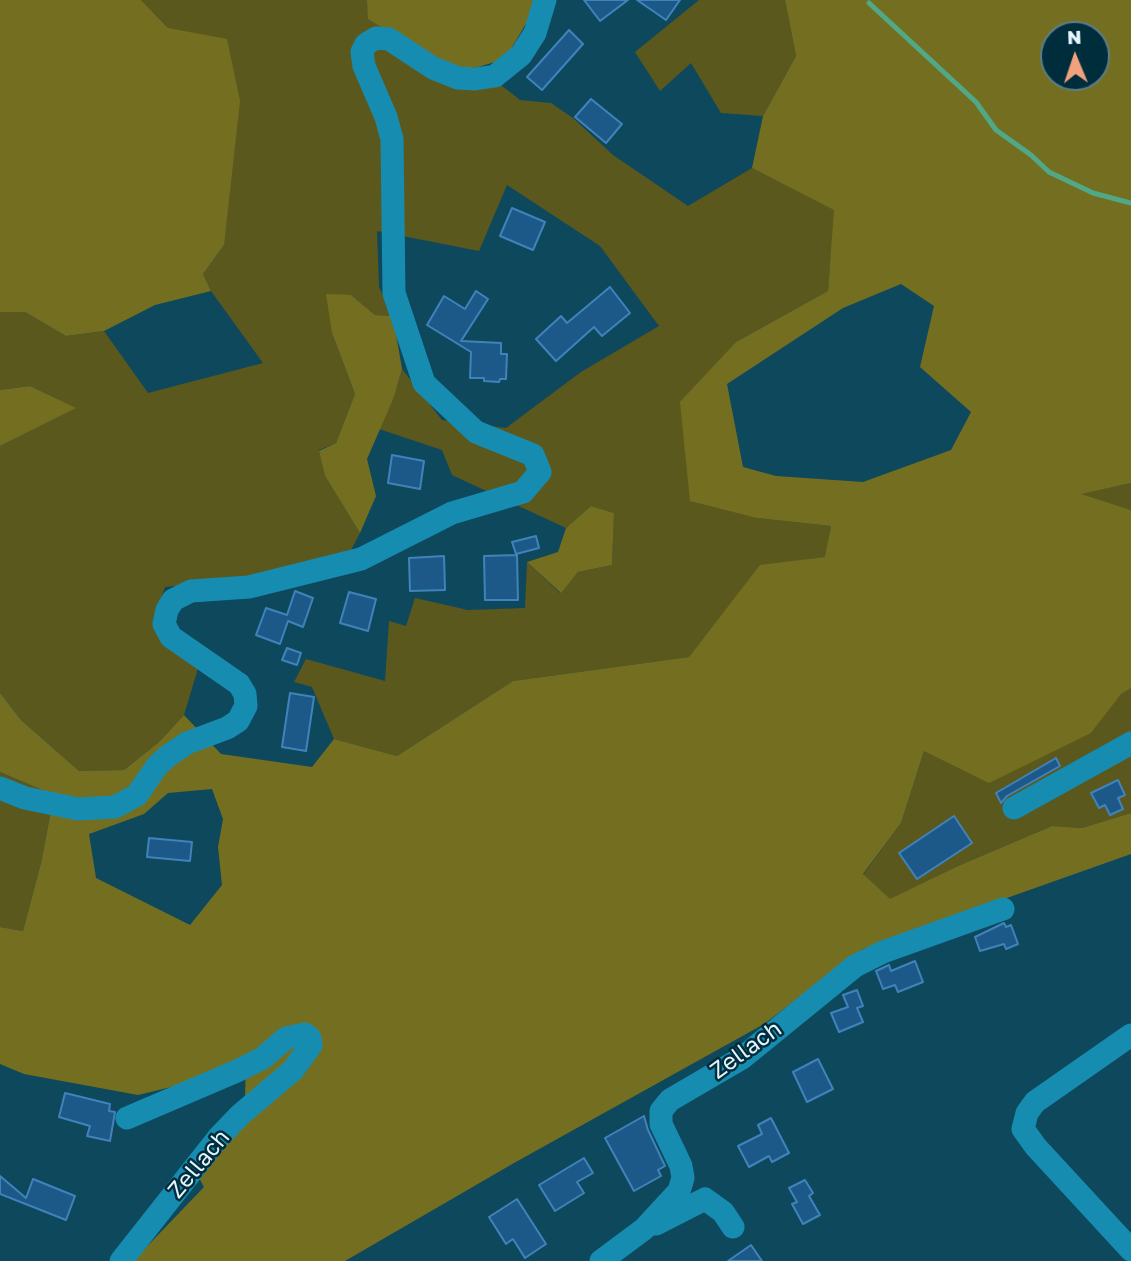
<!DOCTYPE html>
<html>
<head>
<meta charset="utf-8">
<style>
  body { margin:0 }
  #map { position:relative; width:1131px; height:1261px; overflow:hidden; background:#0e485c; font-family:"Golos Text",sans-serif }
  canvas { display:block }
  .north { position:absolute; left:1040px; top:21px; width:70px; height:70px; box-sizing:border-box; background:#002d3c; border:2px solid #5b7d89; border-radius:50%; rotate:358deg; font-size:19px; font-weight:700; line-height:28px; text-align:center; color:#e3f5fd }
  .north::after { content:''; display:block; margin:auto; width:24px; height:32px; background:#f1a17b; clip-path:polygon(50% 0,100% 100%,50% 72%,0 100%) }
</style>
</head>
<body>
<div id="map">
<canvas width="1131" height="1261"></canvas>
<div class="north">N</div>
</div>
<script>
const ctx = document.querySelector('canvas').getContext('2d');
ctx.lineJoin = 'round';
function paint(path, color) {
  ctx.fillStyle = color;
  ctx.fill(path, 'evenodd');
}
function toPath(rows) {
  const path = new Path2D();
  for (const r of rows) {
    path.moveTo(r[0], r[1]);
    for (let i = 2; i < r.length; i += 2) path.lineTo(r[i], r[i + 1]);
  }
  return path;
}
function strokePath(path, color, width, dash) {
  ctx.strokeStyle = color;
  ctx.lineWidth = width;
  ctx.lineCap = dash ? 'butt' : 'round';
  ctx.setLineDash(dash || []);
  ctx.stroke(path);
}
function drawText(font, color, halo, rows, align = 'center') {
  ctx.font = font + ' "Golos Text",sans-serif';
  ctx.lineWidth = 5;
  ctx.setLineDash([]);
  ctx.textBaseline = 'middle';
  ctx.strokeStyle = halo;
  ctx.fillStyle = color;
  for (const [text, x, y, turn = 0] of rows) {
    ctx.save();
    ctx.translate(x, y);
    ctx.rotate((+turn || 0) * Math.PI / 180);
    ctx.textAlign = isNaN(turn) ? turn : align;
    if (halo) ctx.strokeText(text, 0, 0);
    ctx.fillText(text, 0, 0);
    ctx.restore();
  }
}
paint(toPath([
  [141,0,367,0,369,19,454,71,478,67,520,100,551,103,573,118,613,155,688,206,752,168,835,210,828,291,736,342,681,403,757,518,831,526,826,557,760,566,689,657,513,681,397,756,334,739,312,687,294,682,306,659,385,681,389,621,406,626,415,598,468,610,525,608,527,562,560,593,578,572,612,565,614,513,591,506,566,528,452,475,442,450,379,429,394,397,402,369,442,420,506,428,581,372,659,326,600,246,507,185,479,251,377,231,379,287,393,316,375,315,351,295,332,333,355,394,336,443,319,450,325,476,360,533,350,552,255,579,165,587,155,615,199,665,184,715,159,742,124,770,79,771,21,720,0,693,0,446,75,408,30,386,0,390,0,312,25,312,66,336,104,331,148,393,263,363,211,291,203,274,224,245,168,28],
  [699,0,785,0,796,56,763,116,721,113,691,63,660,91,635,52],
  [1131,483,1131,510,1079,494],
  [1131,688,1131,813,1082,828,1052,826,958,866,890,900,863,875,901,823,924,751,1091,733,1121,693],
  [0,772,54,795,41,863,23,931,0,927]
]), '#5b581e');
paint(toPath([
  [0,0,141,0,168,28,227,39,240,101,224,245,203,274,211,291,155,305,104,331,66,336,25,312,0,312],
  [367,0,535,0,537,5,505,59,478,67,454,71,368,19],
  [785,0,1131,0,1131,483,1081,494,1131,510,1131,688,1121,694,1091,733,989,783,924,751,901,823,863,874,890,899,958,866,1052,826,1082,828,1131,813,1131,854,863,949,764,1024,514,1163,345,1261,133,1261,204,1187,189,1160,245,1099,246,1056,192,1082,138,1095,24,1074,0,1064,0,927,23,931,41,863,54,795,0,772,0,693,21,720,79,771,124,770,159,742,184,715,221,754,312,767,334,739,397,756,513,681,689,657,760,565,825,557,831,526,757,518,690,501,680,402,736,342,828,291,834,210,752,168,763,116,796,56],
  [1054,35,1096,35,1096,77,1054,77],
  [901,284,934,306,920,367,971,412,951,450,863,482,776,476,743,467,727,384,843,308],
  [212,789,223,819,218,847,222,885,190,925,96,878,89,834,144,814,168,793],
  [326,294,351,295,375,315,393,316,402,369,394,397,367,459,376,496,360,533,325,476,319,451,336,443,355,394,332,333],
  [30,386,76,408,0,446,0,390],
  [591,506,614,513,612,565,578,572,561,593,527,562,558,552,566,528]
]), '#746f20');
strokePath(toPath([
  [869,3,976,102,996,130,1031,155,1049,172,1093,193,1131,203]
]), '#50a887', 5);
const building = toPath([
  [584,0,628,0,600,21,584,0],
  [637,0,680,0,666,20,637,0],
  [569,30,583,44,542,90,527,77,569,30],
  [591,99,622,124,606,143,575,117,591,99],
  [512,208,545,222,533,250,500,236,512,208],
  [610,287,630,313,602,336,594,327,556,361,536,339,561,316,567,323,610,287],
  [476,291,488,299,461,341,501,343,501,354,507,354,506,379,500,379,499,382,484,381,484,378,470,378,471,352,427,325,444,296,465,309,476,291],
  [392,455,424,461,420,489,388,483,392,455],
  [536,536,539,548,516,554,512,542,536,536],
  [517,555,518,600,485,600,484,556,517,555],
  [444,556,445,590,410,591,409,558,444,556],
  [295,591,313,598,303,627,288,621,280,644,256,635,266,608,287,615,295,591],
  [349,592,376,599,368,631,340,623,349,592],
  [287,648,301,653,297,665,282,660,287,648],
  [290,693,314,697,306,751,282,747,290,693],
  [1056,758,1060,766,1007,796,1001,803,996,793,1056,758],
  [1118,780,1125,795,1118,798,1123,809,1110,815,1105,805,1099,808,1091,793,1118,780],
  [954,816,972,843,917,879,899,853,954,816],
  [149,838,192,842,190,861,147,857,149,838],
  [1004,923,1006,927,1011,925,1018,944,1006,949,1004,944,980,951,975,937,1004,923],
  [915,961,923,982,898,992,895,985,883,989,876,971,889,965,891,971,915,961],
  [857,990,863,1006,857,1008,863,1022,839,1032,831,1013,848,1007,843,995,857,990],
  [818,1059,833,1089,807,1102,793,1072,818,1059],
  [65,1093,110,1104,109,1111,115,1112,110,1141,87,1136,90,1126,59,1117,65,1093],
  [644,1116,648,1130,665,1166,658,1170,661,1176,634,1191,605,1138,644,1116],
  [771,1118,789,1153,772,1162,769,1156,749,1167,738,1146,762,1134,758,1125,771,1118],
  [584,1158,593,1173,577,1182,584,1193,555,1211,539,1185,584,1158],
  [0,1176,26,1198,33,1179,75,1196,66,1220,0,1194,0,1176],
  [805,1180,813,1193,809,1196,820,1215,803,1224,792,1204,797,1202,789,1188,805,1180],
  [517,1199,546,1244,525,1258,513,1239,506,1244,489,1217,517,1199],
  [751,1245,762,1261,728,1261,751,1245]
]);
paint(building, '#1c5989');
strokePath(building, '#4083bb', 2);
strokePath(toPath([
  [0,788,25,798,78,809,115,807,137,795,157,766,168,756,187,743,227,728,238,721,246,706,245,694,239,684,171,637,164,624,167,610,173,600,191,591,249,587,361,559,452,513,523,492,540,472,533,455,476,432,424,383,394,293,392,139,386,117,364,66,362,52,366,44,376,38,389,39,433,68,458,78,475,79,495,76,521,55,535,33,545,0],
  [1014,808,1131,743],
  [1131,1035,1035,1102,1027,1113,1023,1129,1036,1147,1131,1250],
  [656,1224,705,1199,723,1212,733,1227],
  [121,1261,218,1138,240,1115,293,1070,311,1045,310,1038,305,1034,286,1038,263,1058,237,1071,127,1118],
  [601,1261,644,1229,679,1191,683,1178,681,1166,661,1124,661,1111,670,1100,742,1058,855,966,883,952,1003,909]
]), '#178cb1', 23);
drawText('23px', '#e3f5fd', '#002d3c', [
  ["Zellach",746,1050,-36],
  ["Zellach",199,1164,-50]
]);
</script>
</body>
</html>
